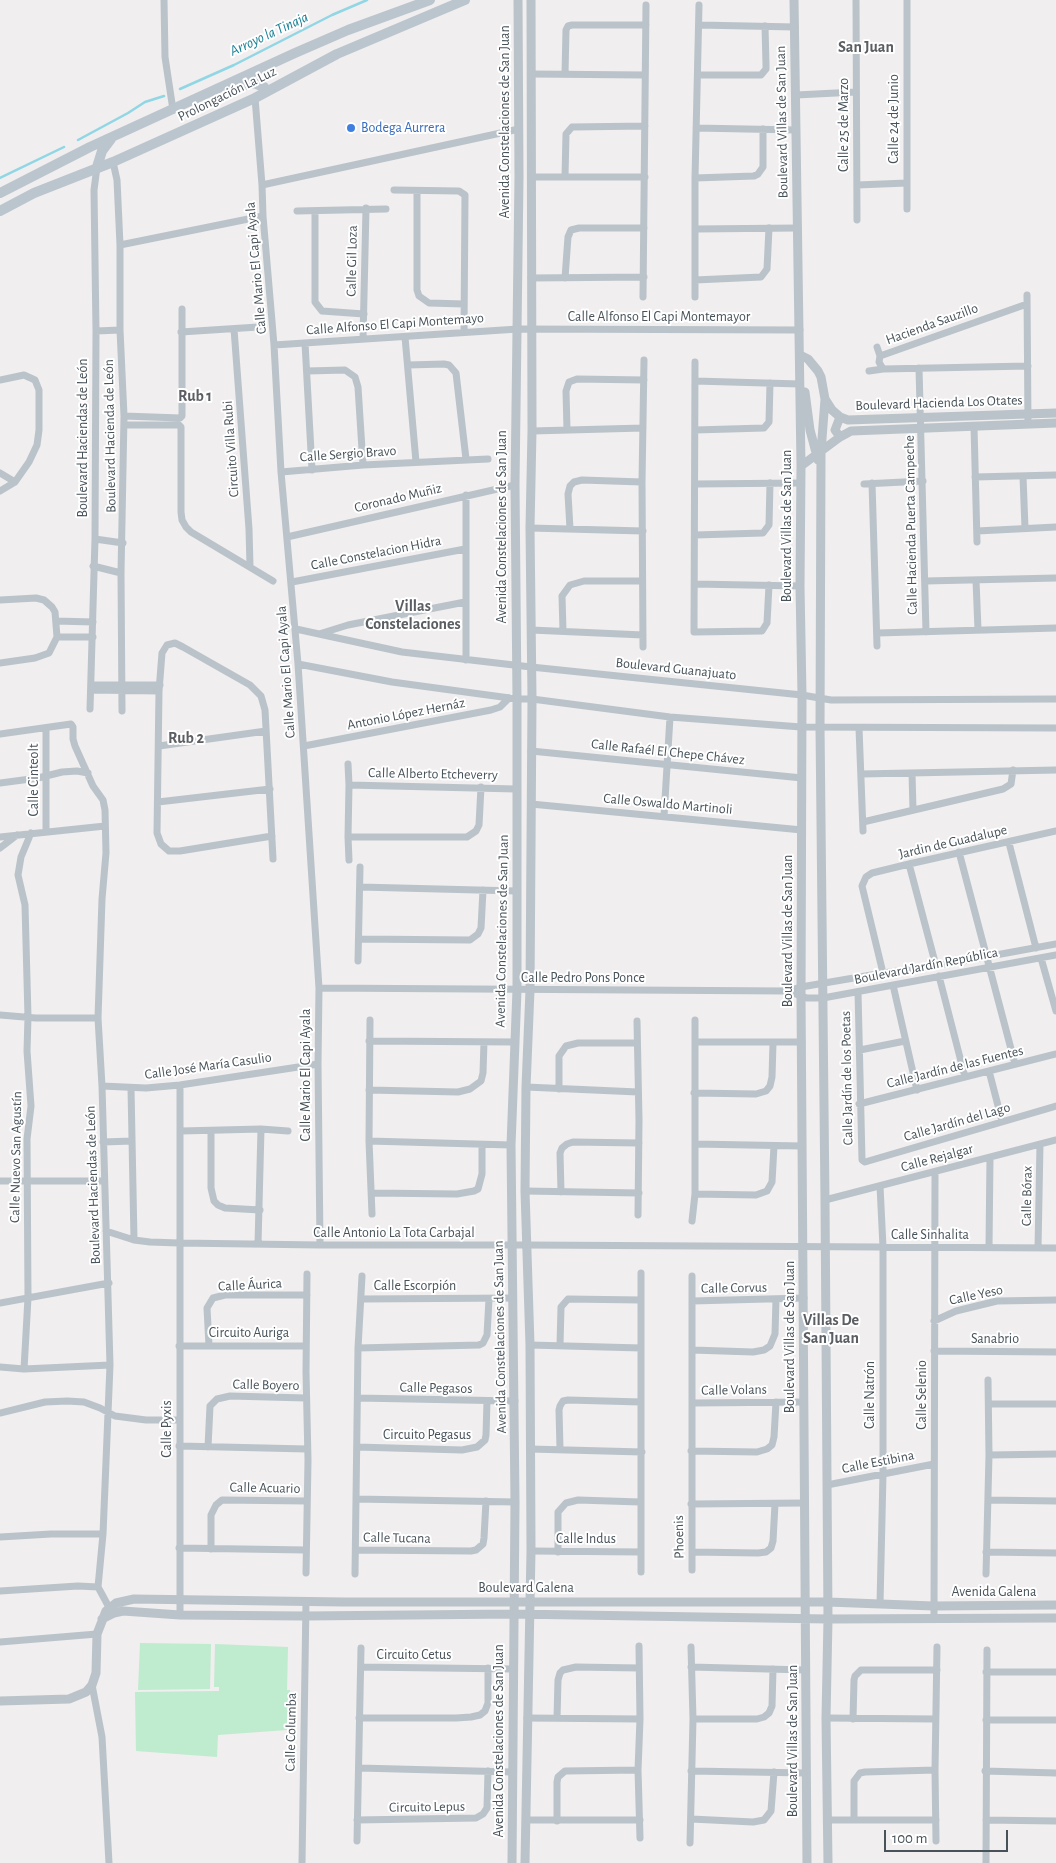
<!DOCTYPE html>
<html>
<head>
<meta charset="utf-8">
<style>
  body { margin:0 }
  #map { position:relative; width:1056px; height:1863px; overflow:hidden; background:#f0eeee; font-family:"Alegreya Sans",sans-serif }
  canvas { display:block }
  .scale { position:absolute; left:884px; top:1830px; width:124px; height:22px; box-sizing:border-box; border:2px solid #475259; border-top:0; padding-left:6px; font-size:15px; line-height:18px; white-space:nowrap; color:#475259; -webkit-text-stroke:4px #fff; paint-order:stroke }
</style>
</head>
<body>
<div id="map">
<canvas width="1056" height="1863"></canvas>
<div class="scale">100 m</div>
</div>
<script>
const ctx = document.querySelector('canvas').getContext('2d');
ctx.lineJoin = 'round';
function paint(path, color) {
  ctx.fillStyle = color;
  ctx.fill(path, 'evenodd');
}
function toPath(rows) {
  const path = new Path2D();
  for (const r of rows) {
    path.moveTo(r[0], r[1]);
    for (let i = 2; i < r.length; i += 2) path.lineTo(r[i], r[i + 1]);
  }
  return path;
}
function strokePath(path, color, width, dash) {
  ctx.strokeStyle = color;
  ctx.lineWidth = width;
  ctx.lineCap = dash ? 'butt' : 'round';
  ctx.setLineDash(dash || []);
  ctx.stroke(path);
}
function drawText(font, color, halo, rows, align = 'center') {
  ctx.font = font + ' "Alegreya Sans",sans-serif';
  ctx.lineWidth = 4;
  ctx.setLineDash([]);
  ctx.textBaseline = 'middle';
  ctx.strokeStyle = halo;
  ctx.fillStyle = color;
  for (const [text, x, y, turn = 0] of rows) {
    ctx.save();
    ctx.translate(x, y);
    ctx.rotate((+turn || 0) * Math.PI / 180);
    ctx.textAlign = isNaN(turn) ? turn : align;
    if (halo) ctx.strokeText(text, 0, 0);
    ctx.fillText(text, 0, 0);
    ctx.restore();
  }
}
paint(toPath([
  [140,1643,211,1644,210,1689,138,1690],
  [215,1644,288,1647,287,1690,290,1690,287,1730,218,1735,217,1757,136,1751,135,1692,219,1691,219,1687,214,1687]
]), '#bfebce');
strokePath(toPath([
  [180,89,234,65,332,15,367,0],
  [78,140,128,113,145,102,164,96],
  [0,178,64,147]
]), '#90d6e4', 2.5);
strokePath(toPath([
  [164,0,165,57,173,110],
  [856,0,857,220],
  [699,25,795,27],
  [531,74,645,75],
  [565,74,566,30,568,26,572,25,646,25],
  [698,75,761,75,766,69,766,65,765,26],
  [796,95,856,92],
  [255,98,262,185,263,216,274,345,281,472,298,664,319,988,318,1064,320,1245],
  [696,128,796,130],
  [113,162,117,180,120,245,120,330,124,416,121,573,122,711],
  [532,177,645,177],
  [565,177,566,134,572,127,645,126],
  [695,178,754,176,758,174,763,167,763,129],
  [262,185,519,129],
  [857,185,907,183],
  [394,190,459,191,465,195,464,332],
  [417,191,417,290,419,296,429,303,464,304],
  [907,209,907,0],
  [297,211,386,209],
  [315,211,315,302,322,311,364,314],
  [695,229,797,228],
  [120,245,263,216],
  [531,278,644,277],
  [565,278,568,237,571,230,579,228,644,228],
  [695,280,761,277,767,269,769,228],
  [1027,295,1028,424],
  [643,297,646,5],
  [695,297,695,178,699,5],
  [1027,304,880,356,879,362,883,369,1028,366],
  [234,329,249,529,250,566],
  [96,331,120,330],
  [181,332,258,327],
  [405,337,416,462],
  [363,339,366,208],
  [305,343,312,470],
  [274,345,518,329,800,330],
  [877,347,880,356],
  [695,362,694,632,762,631,767,623,769,585],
  [408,365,444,364,449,365,456,373,466,459],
  [919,368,926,632],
  [307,371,345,370,355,377,358,387,363,465],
  [869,371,883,369],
  [0,380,24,375,35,380,39,390,39,430,37,445,29,462,15,482,0,491],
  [695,381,800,384],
  [124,416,180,418,182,416,182,309],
  [124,425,179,425,181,427,181,512,182,520,186,527,191,532,273,581],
  [974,426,977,542],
  [567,430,566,391,569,382,577,379,644,380],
  [695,430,764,428,769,422,770,383],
  [532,431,643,428],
  [281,472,363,465,488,459],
  [0,473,15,482],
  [1023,476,1025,528],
  [975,477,1056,475],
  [872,483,877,646],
  [695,484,801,483],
  [864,484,923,481],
  [466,495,466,660],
  [530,528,643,531],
  [570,529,568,494,570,486,574,482,582,480,642,482],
  [977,531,1056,527],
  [695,535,763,533,769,525,770,483],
  [287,537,515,485],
  [95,539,123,543],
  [93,566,121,573],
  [976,580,978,630],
  [925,581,1056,578],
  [292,582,465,549],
  [695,584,800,586],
  [0,600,36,598,44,600,52,607,55,612,57,637,49,653,35,658,0,663],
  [56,621,93,622],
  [296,629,402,652,531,667,802,695,831,700,1056,699],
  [531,630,643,635],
  [563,631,562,596,570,585,584,581,642,581],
  [877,633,1056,628],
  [319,634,348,625,465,602],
  [57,637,93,637],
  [643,647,642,482,644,360],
  [298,664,392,682,517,699,532,699,670,717,801,727,1056,728],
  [91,685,160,685],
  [91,690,159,691],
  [90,709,95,539,96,331,94,190,97,167],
  [859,728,863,831],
  [0,734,71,724,73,727,73,739,75,746,93,786,103,800,105,810,106,853,102,899,98,1018,102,1086,110,1365,103,1534,98,1587,111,1611],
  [159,746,266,731],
  [304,746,491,710,500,707,509,698],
  [531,751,802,778],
  [348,764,349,785,348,837,349,860],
  [912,773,913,810],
  [861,774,1056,770],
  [0,783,38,778,62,772,77,771,88,773],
  [349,785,516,789],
  [158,802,270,789],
  [531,804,802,830],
  [664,816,670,717],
  [863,822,1003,789,1011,784,1013,770],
  [46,831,46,728],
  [272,836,180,851,169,851,161,844,157,833,159,691,162,653,167,645,175,643,183,647,250,685,261,696,265,710,273,859],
  [0,837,105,826],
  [348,837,467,837,476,831,479,825,481,787],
  [1009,843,1036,948],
  [0,848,17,835],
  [959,852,1015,1064],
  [909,864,936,966],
  [360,887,517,891],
  [359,939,470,940,478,934,481,928,483,890],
  [1041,958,1056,1011],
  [358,961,360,867],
  [883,973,862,886,866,877,872,873,909,864,1056,831],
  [939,976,965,1077],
  [893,985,917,1090],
  [319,988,787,991,801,987,883,973,936,966,1056,944],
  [787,991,807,998,823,998,1056,955],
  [858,992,862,1160,865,1162,1056,1106],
  [0,1015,36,1018,98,1018],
  [370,1020,369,1141,372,1214],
  [637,1021,639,1120,638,1215],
  [369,1041,514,1042],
  [695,1042,802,1042],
  [860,1050,905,1041],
  [989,1071,1002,1121],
  [102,1086,146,1088,180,1085,318,1064],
  [526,1087,638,1092],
  [131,1088,134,1240],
  [559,1089,559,1056,566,1046,578,1043,637,1043],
  [369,1090,458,1092,470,1089,481,1081,483,1073,484,1042],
  [694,1093,756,1094,766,1091,770,1086,772,1077,773,1043],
  [859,1104,1056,1054],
  [181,1131,261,1129,288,1131],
  [211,1131,211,1188,214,1201,218,1205,225,1208,260,1210],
  [369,1141,511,1145],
  [103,1142,132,1141],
  [695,1144,802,1146],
  [0,1181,104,1181],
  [525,1191,639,1193],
  [561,1192,560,1153,562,1148,567,1144,573,1142,639,1143],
  [372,1193,457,1194,474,1191,478,1189,482,1174,482,1145],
  [695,1194,756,1195,767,1191,772,1182,774,1146],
  [825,1200,1056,1140],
  [692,1221,695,1194,695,1020],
  [106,1231,134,1240,150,1242,179,1243,320,1245,527,1245,1056,1248],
  [258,1244,261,1129],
  [989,1247,990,1157],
  [1038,1248,1040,1144],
  [641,1273,641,1572],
  [692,1276,692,1570],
  [361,1299,513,1298],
  [692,1301,804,1298],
  [0,1303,109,1283],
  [934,1321,956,1311,997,1301,1056,1300],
  [530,1345,641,1348],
  [560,1345,561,1307,568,1299,641,1300],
  [179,1346,306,1346],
  [209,1346,207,1308,213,1298,225,1295,307,1295],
  [358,1348,479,1345,483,1343,487,1335,489,1299],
  [692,1350,753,1352,764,1350,770,1346,775,1334,776,1299],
  [934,1351,1056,1352],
  [0,1367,24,1369,110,1365],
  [24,1369,28,1298,27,1139,31,1106,27,1051,28,1017,25,905,18,875,21,857,31,833],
  [358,1398,515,1401],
  [693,1403,804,1402],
  [989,1404,1056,1404],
  [0,1413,45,1402,67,1401,84,1402,100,1408,115,1416,146,1420,179,1420],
  [179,1446,307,1449],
  [208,1447,210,1406,217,1399,230,1396,306,1398],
  [357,1447,462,1450,477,1447,485,1440,486,1435,487,1401],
  [530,1449,642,1452],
  [560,1449,559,1410,560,1406,563,1401,568,1400,641,1402],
  [691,1451,757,1452,767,1449,772,1445,774,1437,776,1402],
  [989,1455,1056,1454],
  [827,1485,934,1464],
  [357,1499,515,1502],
  [988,1500,1056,1501],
  [691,1504,805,1503],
  [0,1537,51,1534,103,1534],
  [179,1548,306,1550],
  [211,1549,211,1515,216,1505,222,1500,307,1501],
  [356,1550,471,1551,476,1550,483,1544,484,1538,486,1501],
  [531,1551,641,1552],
  [558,1552,558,1512,566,1503,578,1500,640,1502],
  [692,1552,758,1553,766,1552,771,1548,773,1541,775,1504],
  [986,1552,1056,1553],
  [306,1573,308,1460,306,1372,307,1274],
  [355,1574,358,1348,362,1276],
  [986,1574,989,1455,988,1380],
  [0,1591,78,1586,98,1587],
  [880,1604,883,1474,883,1247,880,1186],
  [180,1615,180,1085],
  [934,1618,935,1172],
  [0,1642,97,1634],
  [639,1646,640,1719,638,1770,640,1838],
  [361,1667,513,1669],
  [691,1667,806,1670],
  [986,1672,1056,1672],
  [92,1685,102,1737,109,1863],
  [359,1718,456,1718,471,1717,480,1715,485,1711,488,1703,488,1668],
  [527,1718,640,1719],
  [557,1718,558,1680,560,1673,563,1670,576,1667,639,1668],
  [826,1718,935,1719],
  [693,1719,757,1719,764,1717,769,1713,772,1706,773,1669],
  [853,1719,854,1680,855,1676,861,1670,937,1670],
  [986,1720,1056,1720],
  [359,1768,512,1772],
  [691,1771,807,1773],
  [985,1771,1056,1773],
  [691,1819,753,1822,764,1820,771,1811,774,1772],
  [357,1820,476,1818,483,1814,487,1808,488,1771],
  [526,1820,640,1820],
  [827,1820,936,1820],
  [854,1820,854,1781,860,1773,865,1772,935,1770],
  [986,1820,1056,1821],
  [557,1821,557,1782,558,1777,565,1771,638,1770],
  [357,1841,361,1648],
  [936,1841,935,1770,937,1647],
  [690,1843,693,1719,691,1647],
  [302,1863,306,1601],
  [986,1863,987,1650]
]), '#bac3c9', 7);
strokePath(toPath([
  [794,0,801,466,800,586,802,695,801,996,807,1863],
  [800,355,808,359,818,371,821,377,825,399,832,410,840,417,848,420,1056,413],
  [805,392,810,430,818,460],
  [825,399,821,452,820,727,825,1200,828,1619,826,1718,828,1863],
  [840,437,835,430,840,417],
  [801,466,840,437,851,431,1056,423],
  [102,1619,114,1613,123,1611,180,1615,305,1616,514,1614,828,1619,1056,1618],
  [0,1701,69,1699,86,1692,92,1685,96,1673,97,1634,106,1611,116,1603,134,1599,343,1602,828,1602,933,1606,1056,1605],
  [512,1863,515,1502,511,1145,517,990,517,699,515,485,519,177,518,0],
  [525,1863,531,1551,530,1345,525,1191,526,1087,530,990,532,699,530,528,532,431,531,0]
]), '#bac3c9', 9);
strokePath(toPath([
  [229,88,254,83,264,87,267,91],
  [97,167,102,151,111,139],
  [0,193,90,147,295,53,348,30,430,0],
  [0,211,34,193,113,162,255,98,337,54,465,0]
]), '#bbc5ce', 10);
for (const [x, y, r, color] of [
  [351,128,5,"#3f7fe0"]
]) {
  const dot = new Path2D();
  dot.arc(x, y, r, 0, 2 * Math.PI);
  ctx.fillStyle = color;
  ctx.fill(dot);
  strokePath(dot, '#fff', 2);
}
drawText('14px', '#475259', '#fff', [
  ["Prolongación La Luz",227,94,-26],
  ["Calle 24 de Junio",894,119,-90],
  ["Avenida Constelaciones de San Juan",505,122,-90],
  ["Boulevard Villas de San Juan",782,122,-91],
  ["Calle 25 de Marzo",844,125,-90],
  ["Calle Gil Loza",352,261,-89],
  ["Calle Mario El Capi Ayala",256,268,-95],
  ["Calle Alfonso El Capi Montemayor",659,317],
  ["Calle Alfonso El Capi Montemayo",395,324,-4],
  ["Hacienda Sauzillo",932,324,-20],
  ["Boulevard Hacienda Los Otates",939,403,-2],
  ["Boulevard Hacienda de León",110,436,-91],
  ["Boulevard Haciendas de León",83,438,-90],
  ["Circuito Villa Rubi",231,449,-94],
  ["Calle Sergio Bravo",348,454,-4],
  ["Coronado Muñiz",398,498,-13],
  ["Calle Hacienda Puerta Campeche",911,525,-91],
  ["Boulevard Villas de San Juan",787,526,-90],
  ["Avenida Constelaciones de San Juan",502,527,-90],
  ["Calle Constelacion Hidra",376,553,-11],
  ["Boulevard Guanajuato",676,669,6],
  ["Calle Mario El Capi Ayala",286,672,-94],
  ["Antonio López Hernáz",406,714,-11],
  ["Calle Rafaél El Chepe Chávez",668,752,6],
  ["Calle Alberto Etcheverry",433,774,1],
  ["Calle Cinteolt",34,780,-90],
  ["Calle Oswaldo Martinoli",668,804,5],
  ["Jardin de Guadalupe",953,842,-13],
  ["Avenida Constelaciones de San Juan",502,931,-89],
  ["Boulevard Villas de San Juan",788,931,-90],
  ["Boulevard Jardín República",926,966,-11],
  ["Calle Pedro Pons Ponce",583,978],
  ["Calle José María Casulio",208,1066,-8],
  ["Calle Jardín de las Fuentes",955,1067,-14],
  ["Calle Mario El Capi Ayala",306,1075,-90],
  ["Calle Jardín de los Poetas",847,1078,-91],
  ["Calle Jardín del Lago",957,1122,-16],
  ["Calle Nuevo San Agustín",16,1157,-89],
  ["Calle Rejalgar",937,1158,-15],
  ["Boulevard Haciendas de León",93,1185,-92],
  ["Calle Bórax",1027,1196,-89],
  ["Calle Antonio La Tota Carbajal",394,1233],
  ["Calle Sinhalita",930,1235],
  ["Calle Áurica",250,1285,-3],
  ["Calle Escorpión",415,1286],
  ["Calle Corvus",734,1288,-1],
  ["Calle Yeso",976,1295,-12],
  ["Circuito Auriga",249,1333],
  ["Avenida Constelaciones de San Juan",500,1337,-91],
  ["Boulevard Villas de San Juan",790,1337,-90],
  ["Sanabrio",995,1339],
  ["Calle Boyero",266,1385,1],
  ["Calle Pegasos",436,1388,1],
  ["Calle Volans",734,1390,-1],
  ["Calle Natrón",870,1395,-90],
  ["Calle Selenio",922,1395,-90],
  ["Calle Pyxis",167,1429,-90],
  ["Circuito Pegasus",427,1435],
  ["Calle Estibina",878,1462,-11],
  ["Calle Acuario",265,1488,1],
  ["Phoenis",679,1537,-91],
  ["Calle Tucana",397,1538,1],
  ["Calle Indus",586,1539],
  ["Boulevard Galena",526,1588],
  ["Avenida Galena",994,1592],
  ["Circuito Cetus",414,1655],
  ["Calle Columba",291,1732,-89],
  ["Avenida Constelaciones de San Juan",499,1741,-90],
  ["Boulevard Villas de San Juan",793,1741,-90],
  ["Circuito Lepus",427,1807,-1]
]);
drawText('14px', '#366cbe', '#fff', [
  ["Bodega Aurrera",361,128]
], 'left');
drawText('italic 15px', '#188095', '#fff', [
  ["Arroyo la Tinaja",269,34,-25]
]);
drawText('bold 16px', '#5b5e62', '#fff', [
  ["San Juan",866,47],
  ["Rub 1",195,396],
  ["Villas",413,606],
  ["Constelaciones",413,624],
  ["Rub 2",186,738],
  ["Villas De",831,1320],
  ["San Juan",831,1338]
]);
</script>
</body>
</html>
